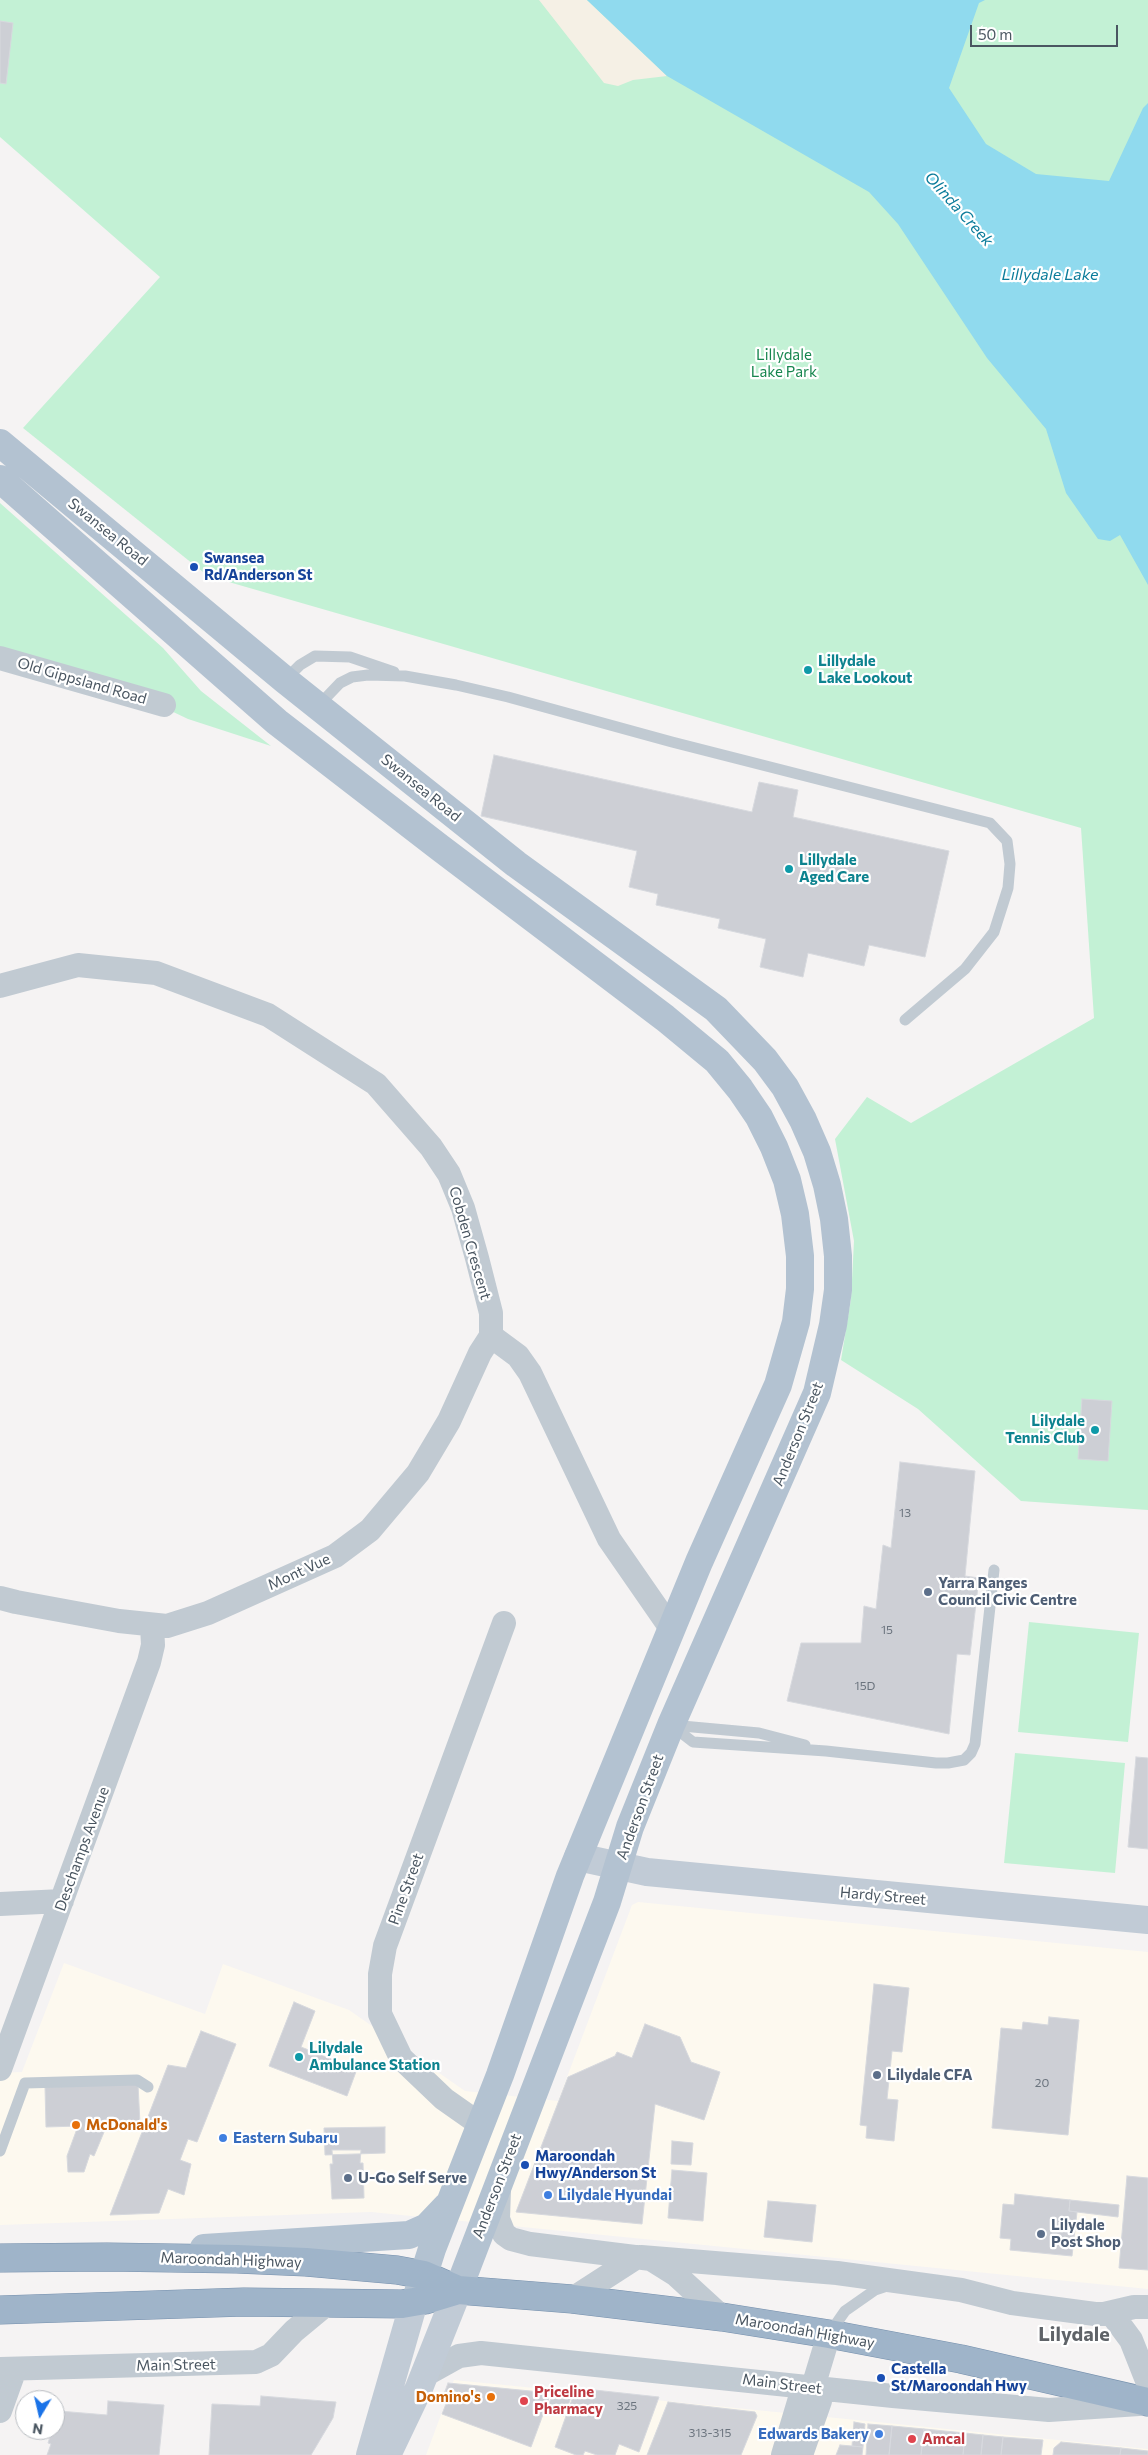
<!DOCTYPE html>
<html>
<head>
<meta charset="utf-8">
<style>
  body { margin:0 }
  #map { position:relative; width:1148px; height:2455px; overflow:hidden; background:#f5f3f3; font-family:Commissioner,sans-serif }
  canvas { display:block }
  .north { position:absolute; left:15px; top:2390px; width:50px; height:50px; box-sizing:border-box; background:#fff; border:1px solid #b7bbc0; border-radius:50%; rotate:189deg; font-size:14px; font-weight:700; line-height:20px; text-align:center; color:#4a5661 }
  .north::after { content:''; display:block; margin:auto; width:18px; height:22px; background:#1a73e8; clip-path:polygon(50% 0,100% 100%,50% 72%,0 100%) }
  .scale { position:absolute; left:970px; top:25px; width:148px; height:22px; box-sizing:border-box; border:2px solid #4a5661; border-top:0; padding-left:6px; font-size:15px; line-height:18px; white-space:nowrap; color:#4a5661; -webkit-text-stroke:4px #fff; paint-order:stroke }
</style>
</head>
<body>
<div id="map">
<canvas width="1148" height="2455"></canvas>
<div class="north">N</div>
<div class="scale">50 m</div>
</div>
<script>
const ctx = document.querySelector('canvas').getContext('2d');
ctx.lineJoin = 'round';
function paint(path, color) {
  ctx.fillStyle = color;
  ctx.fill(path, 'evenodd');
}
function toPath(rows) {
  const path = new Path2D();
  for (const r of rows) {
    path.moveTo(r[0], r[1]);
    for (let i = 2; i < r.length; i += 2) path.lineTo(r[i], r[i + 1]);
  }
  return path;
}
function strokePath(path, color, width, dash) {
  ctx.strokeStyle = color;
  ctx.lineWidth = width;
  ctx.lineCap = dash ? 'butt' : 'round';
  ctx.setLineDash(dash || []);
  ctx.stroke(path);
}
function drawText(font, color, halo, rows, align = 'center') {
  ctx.font = font + ' Commissioner,sans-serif';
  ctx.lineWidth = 4.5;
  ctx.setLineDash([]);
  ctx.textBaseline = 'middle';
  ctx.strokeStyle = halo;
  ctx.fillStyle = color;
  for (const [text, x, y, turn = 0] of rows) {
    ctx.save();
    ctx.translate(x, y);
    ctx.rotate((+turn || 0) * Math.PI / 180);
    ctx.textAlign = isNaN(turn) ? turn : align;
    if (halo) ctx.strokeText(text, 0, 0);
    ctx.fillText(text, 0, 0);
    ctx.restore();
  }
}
paint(toPath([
  [638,1902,1148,1952,1148,2289,371,2212,0,2225,0,2073,22,2072,64,1963,205,2014,223,1964,349,2010,465,2091,558,2101,632,1905],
  [454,2380,1148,2449,1148,2455,426,2455]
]), '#fdf9ef');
paint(toPath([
  [0,0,1148,0,1148,1510,1021,1501,918,1409,841,1360,851,1299,854,1241,835,1139,867,1097,911,1123,1094,1018,1081,828,208,576,23,428,160,277,0,137],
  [0,503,163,648,201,691,271,746,188,719,146,699,0,653],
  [1029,1622,1139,1633,1128,1742,1018,1732],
  [1015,1753,1125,1763,1115,1873,1004,1863]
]), '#c3f1d5');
paint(toPath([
  [539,0,587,0,667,76,633,80,618,86,604,83]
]), '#f5f0e5');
paint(toPath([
  [587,0,985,0,979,3,949,88,986,144,1036,174,1109,181,1143,108,1148,103,1148,585,1120,535,1110,541,1098,539,1066,493,1046,429,987,358,898,224,869,192,667,76]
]), '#90daee');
const building = toPath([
  [0,21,13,23,6,84,0,83,0,21],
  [494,755,752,812,759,782,798,790,793,817,949,851,925,957,869,945,864,966,808,953,803,977,760,967,766,939,718,928,720,919,656,905,658,894,629,887,637,851,481,816,494,755],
  [1082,1399,1112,1401,1108,1461,1078,1459,1082,1399],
  [900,1462,975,1471,965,1576,979,1578,970,1655,957,1654,949,1734,787,1701,801,1643,861,1643,864,1606,876,1609,883,1545,891,1548,900,1462],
  [1136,1757,1148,1758,1148,1849,1128,1847,1136,1757],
  [874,1984,909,1988,902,2052,892,2051,887,2099,898,2100,894,2141,866,2138,867,2126,860,2125,874,1984],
  [294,2002,315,2011,301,2047,357,2069,347,2096,269,2066,294,2002],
  [1049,2017,1079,2020,1068,2135,992,2128,1001,2028,1022,2030,1023,2022,1048,2025,1049,2017],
  [645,2024,680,2037,691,2062,720,2072,704,2120,655,2104,642,2224,516,2212,568,2077,615,2056,617,2052,632,2058,645,2024],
  [201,2031,236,2044,197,2142,188,2139,180,2160,191,2164,184,2195,168,2189,159,2213,110,2215,168,2065,186,2068,201,2031],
  [138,2084,140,2124,107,2125,94,2156,90,2154,84,2172,68,2172,67,2156,78,2126,46,2127,45,2087,138,2084],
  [385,2127,385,2153,325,2155,324,2128,385,2127],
  [672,2141,693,2143,691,2165,671,2164,672,2141],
  [332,2150,361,2150,360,2163,363,2163,364,2198,332,2199,330,2164,333,2164,332,2150],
  [672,2170,707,2173,703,2221,668,2218,672,2170],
  [1127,2176,1148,2178,1148,2270,1119,2268,1127,2176],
  [1015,2194,1070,2200,1069,2211,1077,2212,1072,2256,1010,2250,1011,2239,1000,2238,1003,2204,1014,2205,1015,2194],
  [1070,2200,1119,2205,1118,2217,1069,2211,1070,2200],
  [768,2201,816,2205,812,2242,764,2237,768,2201],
  [448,2383,551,2393,531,2447,442,2414,449,2396,444,2394,448,2383],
  [576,2388,659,2397,639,2452,619,2444,615,2455,597,2455,585,2451,583,2455,576,2455,555,2447,576,2388],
  [553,2393,572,2395,564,2416,547,2409,553,2393],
  [261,2396,336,2402,333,2418,311,2455,209,2455,212,2404,260,2406,261,2396],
  [108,2401,164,2405,159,2455,47,2455,51,2444,48,2443,52,2430,55,2430,59,2411,107,2415,108,2401],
  [668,2402,755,2412,757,2416,741,2455,647,2455,668,2402],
  [854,2422,865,2424,863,2447,852,2446,854,2422],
  [868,2424,892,2426,889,2455,866,2455,868,2424],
  [892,2426,924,2429,921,2455,889,2455,892,2426],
  [924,2429,965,2433,963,2455,921,2455,924,2429],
  [965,2433,983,2435,981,2455,963,2455,965,2433],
  [983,2435,1003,2437,1001,2455,981,2455,983,2435],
  [1003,2437,1043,2440,1041,2455,1001,2455,1003,2437],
  [1061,2442,1121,2448,1120,2455,1053,2455,1054,2448,1061,2442],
  [840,2445,863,2447,862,2455,836,2455,840,2445],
  [1121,2448,1148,2451,1148,2455,1120,2455,1121,2448]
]);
paint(building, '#cdcfd5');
strokePath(building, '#d7d9de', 1);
const trunk = toPath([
  [0,2258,107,2257,237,2259,306,2262,397,2270,424,2275,458,2290,572,2299,722,2317,829,2334,961,2359,1148,2402],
  [0,2310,244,2302,402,2304,425,2300,458,2290]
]);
strokePath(trunk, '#7690ad', 29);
strokePath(toPath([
  [285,680,300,665,315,656,350,657,394,672],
  [318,706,340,683,352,677,368,675,405,676,456,685,508,697,672,742,990,823,1007,841,1010,864,1008,888,994,932,965,969,905,1020],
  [671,1725,693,1742,826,1751,936,1763,948,1763,964,1760,971,1753,975,1744,994,1570],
  [671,1725,759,1733,805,1745],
  [0,2151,25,2083,137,2080,148,2087],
  [829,2334,845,2311,875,2290,887,2286]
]), '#c1cad2', 11);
strokePath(toPath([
  [0,658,164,705],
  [0,986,78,965,156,973,268,1015,376,1084,431,1147,449,1174,463,1208,477,1258,491,1313,491,1336,518,1356,530,1373,609,1539,672,1630],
  [0,1598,16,1602,119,1621,167,1626,208,1613,335,1556,370,1530,418,1473,449,1421,480,1353,491,1336],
  [0,1904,62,1901],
  [0,2069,149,1662,153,1645,152,1626],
  [481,2125,444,2099,401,2058,380,2014,380,1974,385,1946,504,1623],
  [499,2189,498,2219,504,2234,511,2239,530,2244,651,2259,675,2274,722,2317],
  [641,2257,837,2273,961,2290,1012,2303,1095,2314,1104,2314,1134,2307,1148,2307],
  [572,2299,637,2257],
  [1111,2313,1131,2340,1148,2383],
  [0,2369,256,2362,271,2355,294,2331,329,2302],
  [423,2376,459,2356,481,2353,893,2396,1049,2410,1139,2404],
  [0,2411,15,2369],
  [783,2455,801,2395,813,2387,829,2334],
  [801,2455,820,2401,813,2387]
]), '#c1cad2', 24);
strokePath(toPath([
  [578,1857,647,1872,1148,1920],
  [370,2455,414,2302],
  [387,2455,419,2388,458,2290]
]), '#c1cbd6', 28);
strokePath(toPath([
  [0,443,285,680,516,864,716,1009,765,1060,785,1087,803,1120,817,1152,827,1185,834,1219,838,1256,838,1290,833,1325,817,1393,671,1725,630,1827,607,1902,458,2290],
  [0,479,277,722,439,847,665,1018,717,1061,740,1089,759,1117,774,1147,787,1180,795,1214,800,1256,800,1289,796,1322,778,1385,699,1562,570,1876,500,2075,432,2249,417,2296],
  [204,2248,409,2235,427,2227,447,2206]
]), '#b3c2d1', 28);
strokePath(trunk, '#9fb4c9', 28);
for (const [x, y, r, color] of [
  [194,567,5,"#1a4fb4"],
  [808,670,5,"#0f9aa8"],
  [789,869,5,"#0f9aa8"],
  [1095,1430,5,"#0f9aa8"],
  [928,1592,5,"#5c6f8a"],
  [299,2057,5,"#0f9aa8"],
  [877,2075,5,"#5c6f8a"],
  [76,2125,5,"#e8710a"],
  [223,2138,5,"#3f7fe0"],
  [525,2165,5,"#1a4fb4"],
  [348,2178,5,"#5c6f8a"],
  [548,2195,5,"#3f7fe0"],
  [1041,2234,5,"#5c6f8a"],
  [881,2378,5,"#1a4fb4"],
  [491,2397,5,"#e8710a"],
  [524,2401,5,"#e0444e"],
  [879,2434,5,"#3f7fe0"],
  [912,2439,5,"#e0444e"]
]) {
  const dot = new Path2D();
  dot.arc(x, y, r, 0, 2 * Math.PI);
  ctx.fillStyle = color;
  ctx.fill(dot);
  strokePath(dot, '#fff', 2);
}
drawText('12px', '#6b747e', null, [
  ["13",905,1513],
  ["15",887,1630],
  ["15D",865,1686],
  ["20",1042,2083],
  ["325",627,2406],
  ["313-315",710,2433]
]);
drawText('15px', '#17864f', '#fff', [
  ["Lillydale",784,355],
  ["Lake Park",784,372]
]);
drawText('15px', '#4a5661', '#fff', [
  ["Swansea Road",108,532,39],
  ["Old Gippsland Road",82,681,16],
  ["Swansea Road",421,788,39],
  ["Cobden Crescent",470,1243,74],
  ["Anderson Street",798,1434,-68],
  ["Mont Vue",299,1572,-25],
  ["Anderson Street",640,1807,-70],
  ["Deschamps Avenue",82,1849,-70],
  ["Pine Street",406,1889,-70],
  ["Hardy Street",883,1896,5],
  ["Anderson Street",497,2186,-69],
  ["Maroondah Highway",231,2260,2],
  ["Maroondah Highway",805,2331,10],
  ["Main Street",176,2365,-1],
  ["Main Street",782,2384,7]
]);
drawText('bold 15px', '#164399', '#fff', [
  ["Swansea",204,558],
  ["Rd/Anderson St",204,575],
  ["Maroondah",535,2156],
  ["Hwy/Anderson St",535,2173],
  ["Castella",891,2369],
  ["St/Maroondah Hwy",891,2386]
], 'left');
drawText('bold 15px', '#0d838f', '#fff', [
  ["Lillydale",818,661],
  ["Lake Lookout",818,678],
  ["Lillydale",799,860],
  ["Aged Care",799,877],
  ["Lilydale",1085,1421,"right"],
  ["Tennis Club",1085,1438,"right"],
  ["Lilydale",309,2048],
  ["Ambulance Station",309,2065]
], 'left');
drawText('bold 15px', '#4e5e75', '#fff', [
  ["Yarra Ranges",938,1583],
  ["Council Civic Centre",938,1600],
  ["Lilydale CFA",887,2075],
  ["U-Go Self Serve",358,2178],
  ["Lilydale",1051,2225],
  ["Post Shop",1051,2242]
], 'left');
drawText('bold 15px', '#c56008', '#fff', [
  ["McDonald's",86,2125],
  ["Domino's",481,2397,"right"]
], 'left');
drawText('bold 15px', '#366cbe', '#fff', [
  ["Eastern Subaru",233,2138],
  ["Lilydale Hyundai",558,2195],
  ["Edwards Bakery",869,2434,"right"]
], 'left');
drawText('bold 15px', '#be3a42', '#fff', [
  ["Priceline",534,2392],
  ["Pharmacy",534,2409],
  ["Amcal",922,2439]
], 'left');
drawText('italic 16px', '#0c7c9b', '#fff', [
  ["Olinda Creek",959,209,48],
  ["Lillydale Lake",1050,275]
]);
drawText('bold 20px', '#5f6368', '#fff', [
  ["Lilydale",1074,2334]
]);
</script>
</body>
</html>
